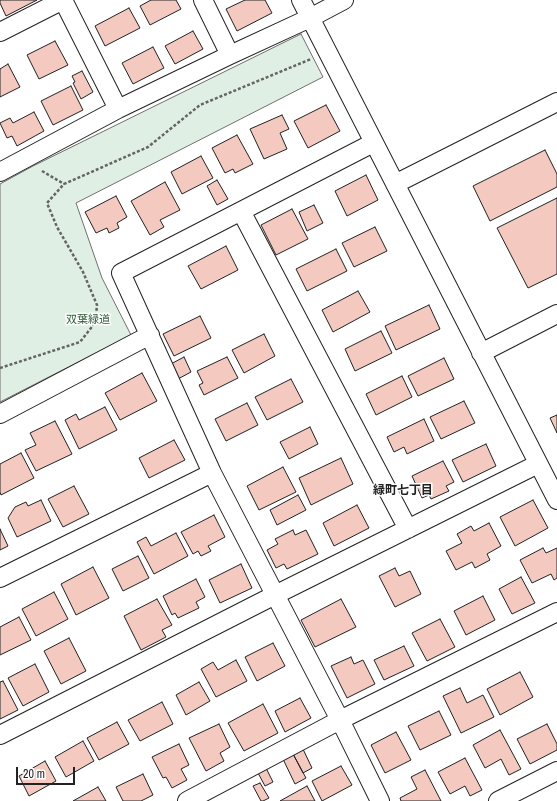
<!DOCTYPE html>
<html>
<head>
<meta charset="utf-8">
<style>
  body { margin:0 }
  #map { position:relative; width:557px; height:801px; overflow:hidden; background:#fff; font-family:"Archivo Narrow",sans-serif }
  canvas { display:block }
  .scale { position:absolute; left:16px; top:767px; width:59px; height:18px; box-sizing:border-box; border:2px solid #222; border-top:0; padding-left:5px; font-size:12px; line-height:14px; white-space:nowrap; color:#222; -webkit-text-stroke:3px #fff; paint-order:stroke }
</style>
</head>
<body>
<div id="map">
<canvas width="557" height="801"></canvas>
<div class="scale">20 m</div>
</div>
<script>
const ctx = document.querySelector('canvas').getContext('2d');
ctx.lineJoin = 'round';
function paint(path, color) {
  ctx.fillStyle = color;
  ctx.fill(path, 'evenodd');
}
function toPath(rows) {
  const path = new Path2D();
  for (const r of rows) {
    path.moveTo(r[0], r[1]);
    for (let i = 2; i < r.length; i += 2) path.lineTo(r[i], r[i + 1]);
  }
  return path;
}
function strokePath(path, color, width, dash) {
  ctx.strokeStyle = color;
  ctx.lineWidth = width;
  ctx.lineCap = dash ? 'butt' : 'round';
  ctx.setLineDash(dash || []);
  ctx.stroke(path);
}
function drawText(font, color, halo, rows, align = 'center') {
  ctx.font = font + ' "Archivo Narrow","Noto Sans JP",sans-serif';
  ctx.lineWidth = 3;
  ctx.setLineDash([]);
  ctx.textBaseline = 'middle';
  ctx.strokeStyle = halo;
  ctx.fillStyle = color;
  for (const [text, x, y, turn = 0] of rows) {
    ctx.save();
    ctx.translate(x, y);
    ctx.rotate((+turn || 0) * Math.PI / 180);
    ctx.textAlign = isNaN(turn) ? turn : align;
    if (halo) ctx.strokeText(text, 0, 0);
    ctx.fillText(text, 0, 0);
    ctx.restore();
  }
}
const green = toPath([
  [301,34,323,77,76,203,102,278,131,335,0,402,0,184,33,166,301,34]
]);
paint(green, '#e0efe3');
strokePath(green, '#6f6f6f', 1);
const building = toPath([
  [0,0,37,0,6,16,0,3,0,0],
  [151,0,176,0,181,9,150,25,140,6,151,0],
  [245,0,265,0,272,13,237,31,226,9,245,0],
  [129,8,140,28,105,46,95,26,129,8],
  [193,31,203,49,175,64,165,46,193,31],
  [55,41,68,65,39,79,27,55,55,41],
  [153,47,164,68,133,84,122,63,153,47],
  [8,64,20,87,0,97,0,69,8,64],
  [82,71,93,92,81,99,73,83,75,82,72,76,82,71],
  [71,86,83,110,53,125,41,101,71,86],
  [326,105,340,131,308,148,294,121,326,105],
  [34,112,44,131,17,146,12,136,7,138,0,123,10,118,13,123,34,112],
  [282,115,289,129,280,133,287,149,264,159,250,129,282,115],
  [237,135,253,164,235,173,233,169,225,173,212,148,237,135],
  [545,150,557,174,557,187,490,221,473,186,545,150],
  [201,156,213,178,182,194,171,172,201,156],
  [366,175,378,200,347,216,335,191,366,175],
  [217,180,228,199,217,205,207,186,217,180],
  [165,182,180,210,160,220,164,227,150,235,131,201,165,182],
  [116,196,127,217,117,223,119,228,109,233,107,228,96,233,85,212,116,196],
  [557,198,557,274,528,288,497,228,557,198],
  [314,205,323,223,307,231,299,212,314,205],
  [292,209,308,239,276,255,261,225,292,209],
  [375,227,387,251,354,267,342,243,375,227],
  [226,246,238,270,201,289,188,266,226,246],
  [336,249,347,271,307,291,296,269,336,249],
  [358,291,370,312,333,332,322,310,358,291],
  [429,305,440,329,396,350,385,326,429,305],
  [200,316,211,338,174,356,163,334,200,316],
  [381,331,392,353,355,371,345,349,381,331],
  [264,334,275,356,244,373,232,350,264,334],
  [184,357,191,372,176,380,169,365,184,357],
  [227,357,238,378,204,395,199,385,203,383,197,371,227,357],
  [444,358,454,379,418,396,408,376,444,358],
  [142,373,157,401,120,420,105,393,142,373],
  [402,376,412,397,376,415,366,394,402,376],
  [291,379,303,402,267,420,255,397,291,379],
  [464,401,475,423,441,439,430,417,464,401],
  [247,403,258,425,226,441,215,419,247,403],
  [105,407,117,430,79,449,65,420,76,414,79,420,105,407],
  [557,415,557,433,550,418,557,415],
  [424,419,434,441,407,454,404,447,394,452,387,437,424,419],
  [55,421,72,454,36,471,25,450,36,445,30,433,55,421],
  [310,427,318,444,289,459,280,442,310,427],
  [174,440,185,460,149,478,139,458,174,440],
  [486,444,496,466,463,482,452,460,486,444],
  [21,453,34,478,1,495,0,492,0,464,21,453],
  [341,458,353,484,311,505,299,478,341,458],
  [443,461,454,482,446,486,449,491,431,499,429,495,422,498,412,476,443,461],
  [283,467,296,492,259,510,247,486,283,467],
  [74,486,89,514,63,527,48,499,74,486],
  [298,495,306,510,277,525,270,510,298,495],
  [41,500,51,521,17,537,8,518,15,507,26,502,28,506,41,500],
  [533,500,548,528,515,546,500,517,533,500],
  [357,505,369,528,334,546,323,523,357,505],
  [214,515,225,537,208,546,211,551,201,556,198,551,193,554,181,532,214,515],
  [489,523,501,546,487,554,490,560,475,568,472,562,456,570,446,551,462,543,457,534,471,526,474,531,489,523],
  [0,529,8,546,0,550,0,529],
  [293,530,295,535,306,530,318,554,287,569,284,564,276,568,267,550,278,544,275,539,293,530],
  [176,533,188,556,154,574,137,542,146,537,151,546,176,533],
  [543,548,546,553,557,548,557,578,554,580,551,574,532,583,520,560,543,548],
  [138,556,149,578,123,591,112,569,138,556],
  [241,564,252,588,220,603,209,580,241,564],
  [93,567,109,598,76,615,61,584,93,567],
  [395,568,399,576,410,571,421,594,395,607,379,576,395,568],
  [521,577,535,603,512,614,499,589,521,577],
  [196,579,205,597,196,602,199,608,178,618,175,613,172,615,163,596,196,579],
  [54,592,68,619,36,636,22,609,54,592],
  [483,596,495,620,466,635,454,611,483,596],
  [157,599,172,625,162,630,166,637,141,650,124,616,157,599],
  [341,599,356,627,315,647,301,620,341,599],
  [19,617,31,640,0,655,0,627,19,617],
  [440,619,455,647,427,661,412,633,440,619],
  [69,638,86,671,61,684,44,651,69,638],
  [273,643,285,666,257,681,245,657,273,643],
  [404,646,414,666,384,680,374,660,404,646],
  [351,657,354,664,363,660,375,684,347,698,331,666,351,657],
  [236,660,247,681,216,697,201,669,213,662,218,670,236,660],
  [35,664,49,692,23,706,8,678,35,664],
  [520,672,533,697,500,715,487,689,520,672],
  [3,681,18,710,0,719,0,682,3,681],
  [199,682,210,701,186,715,176,695,199,682],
  [460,688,467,703,483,695,494,717,461,733,443,696,460,688],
  [300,698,311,718,285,732,275,711,300,698],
  [162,702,173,724,140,741,128,720,162,702],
  [263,704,278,733,244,751,228,723,263,704],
  [439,711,451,735,420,750,408,726,439,711],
  [117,722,129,744,99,760,87,738,117,722],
  [219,724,230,747,220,753,224,761,206,771,189,738,219,724],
  [547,724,557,744,557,750,530,764,517,739,547,724],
  [500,730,521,769,509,775,501,759,485,768,473,745,500,730],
  [396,732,411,760,385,773,371,745,396,732],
  [83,741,94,761,66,777,55,757,83,741],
  [179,744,189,765,181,769,187,780,172,788,166,777,163,778,152,757,179,744],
  [302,747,312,768,303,773,292,752,302,747],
  [292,752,306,778,295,784,282,757,292,752],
  [465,758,482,790,470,796,465,786,450,794,438,772,465,758],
  [45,761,56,781,29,796,19,776,45,761],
  [265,766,273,782,265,786,257,771,265,766],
  [341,766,352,785,322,801,312,781,341,766],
  [425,770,441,801,401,801,400,798,417,789,411,777,425,770],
  [143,774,153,795,141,801,123,801,116,787,143,774],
  [260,783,269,798,263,801,261,801,253,786,260,783],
  [307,786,315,801,280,801,307,786],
  [98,787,106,801,73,801,98,787]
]);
paint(building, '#f3c9c0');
strokePath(building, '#222', 1);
const minor = toPath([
  [63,0,118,109],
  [203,0,230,55],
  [301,0,557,500],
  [0,32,63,0],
  [373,143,121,273,212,473,340,720,380,801],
  [0,172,118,109,230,55,310,18,344,0],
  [395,184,557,102],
  [241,211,408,529],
  [481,353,557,314],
  [0,414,150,335],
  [0,578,212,473],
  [0,735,275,595,538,464],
  [187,801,340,720,557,612],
  [498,801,557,771]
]);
strokePath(minor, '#222', 20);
strokePath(toPath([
  [42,171,64,184],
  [0,368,80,342,91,328,96,316,97,305,83,272,57,227,47,203,64,184,148,147,200,105,311,59]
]), '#646464', 2.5, [3, 2]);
strokePath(minor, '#fff', 18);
drawText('11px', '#2f5e38', '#fff', [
  ["双葉緑道",88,320]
]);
drawText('bold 12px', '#222', '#fff', [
  ["緑町七丁目",403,491]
]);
</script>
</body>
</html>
